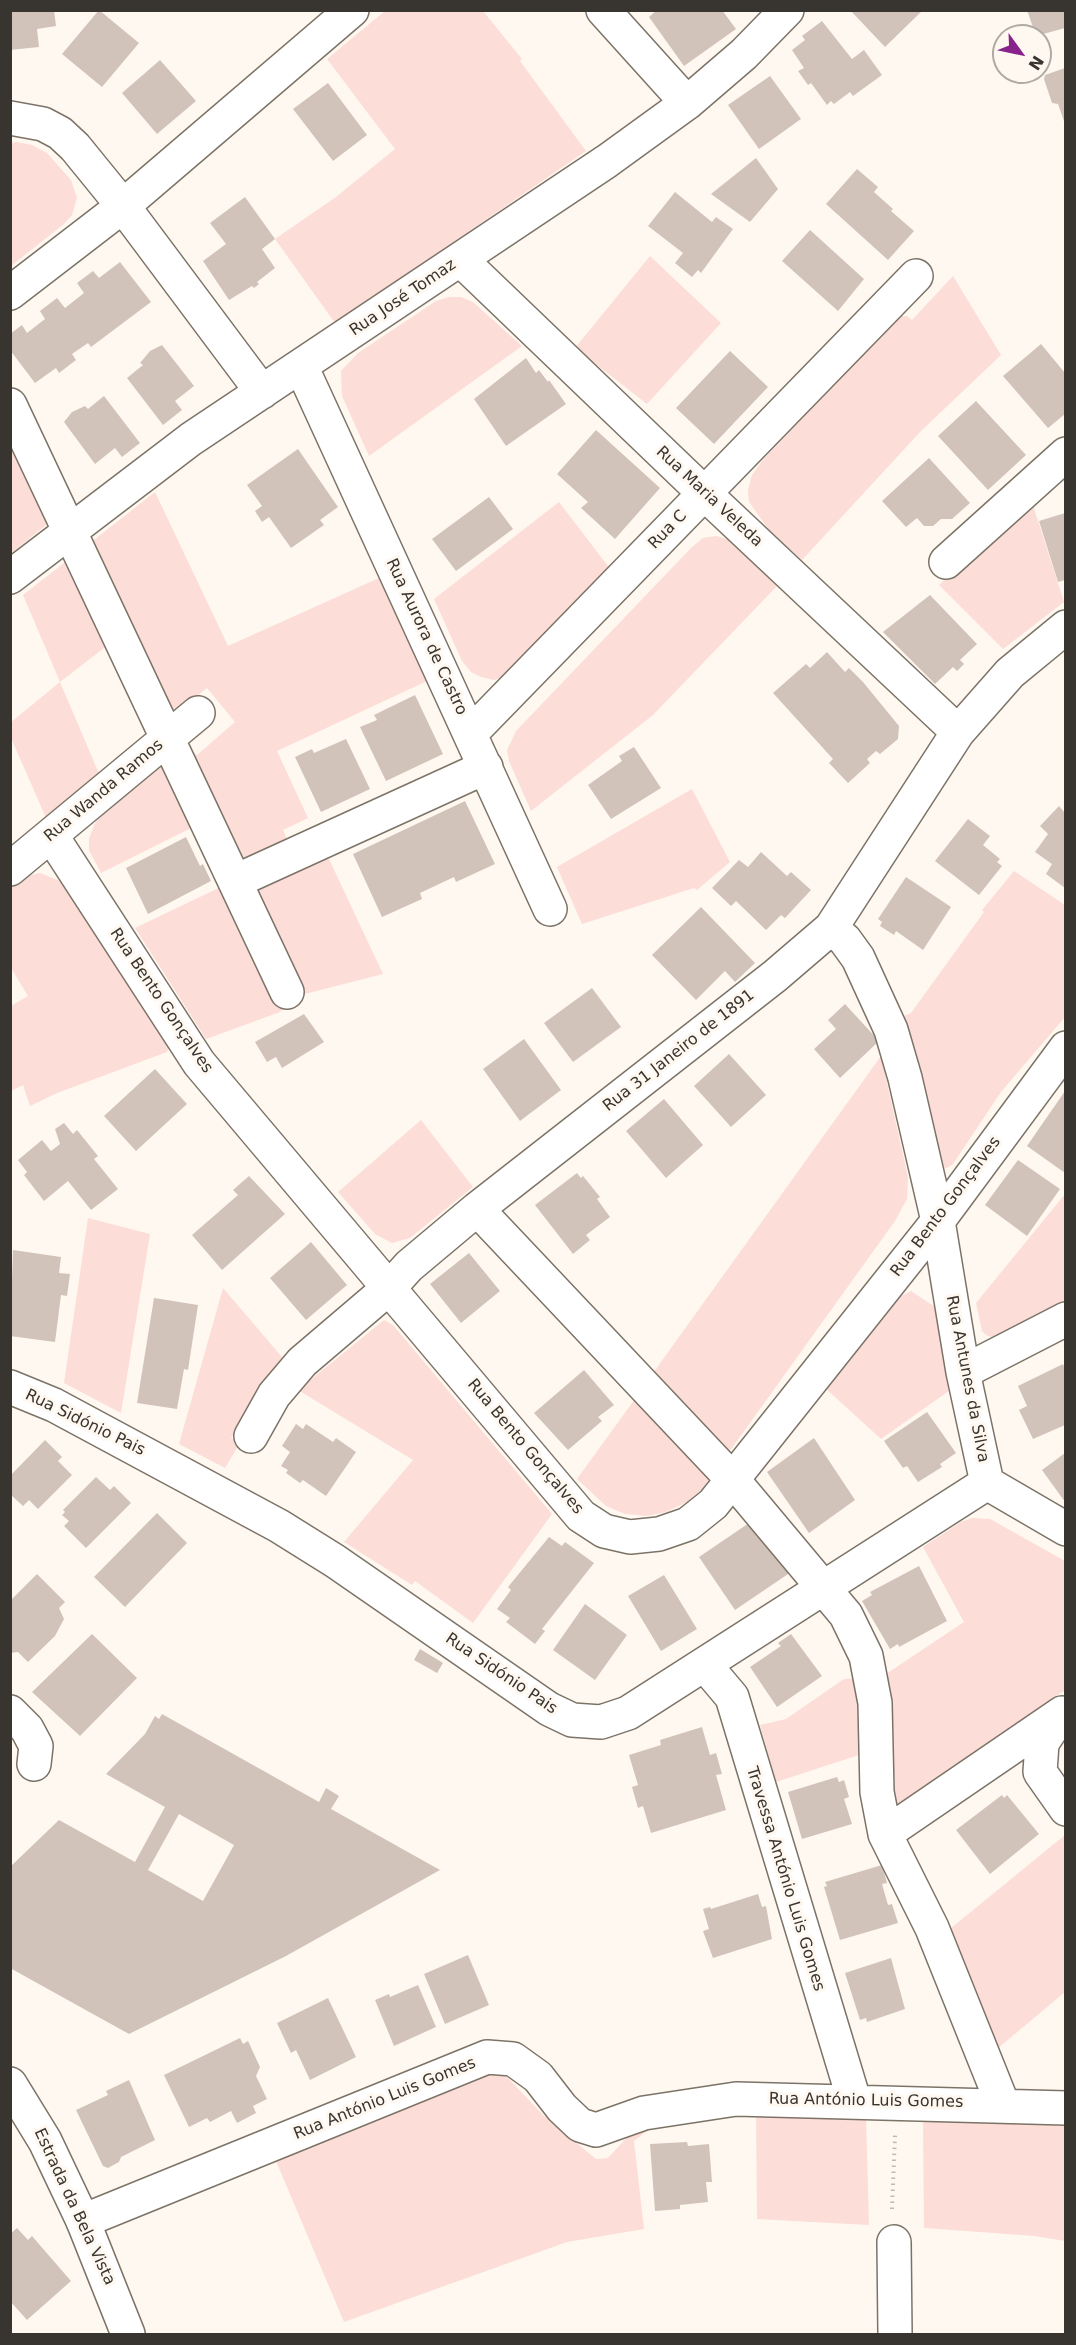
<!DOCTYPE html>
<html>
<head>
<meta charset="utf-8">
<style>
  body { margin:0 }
  #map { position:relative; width:1076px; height:2345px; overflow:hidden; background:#fff8f0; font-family:"DejaVu Sans",sans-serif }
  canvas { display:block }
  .frame { position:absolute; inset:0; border:12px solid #38342f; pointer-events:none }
  .north { position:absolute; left:992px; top:24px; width:60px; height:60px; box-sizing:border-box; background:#fff8f0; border:2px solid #afaaa3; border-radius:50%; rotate:123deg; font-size:16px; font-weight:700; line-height:24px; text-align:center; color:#38342f }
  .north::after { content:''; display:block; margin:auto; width:21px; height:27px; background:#87238b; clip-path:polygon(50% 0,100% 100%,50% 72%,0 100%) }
</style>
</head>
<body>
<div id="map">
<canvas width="1076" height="2345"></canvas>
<div class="frame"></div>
<div class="north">N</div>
</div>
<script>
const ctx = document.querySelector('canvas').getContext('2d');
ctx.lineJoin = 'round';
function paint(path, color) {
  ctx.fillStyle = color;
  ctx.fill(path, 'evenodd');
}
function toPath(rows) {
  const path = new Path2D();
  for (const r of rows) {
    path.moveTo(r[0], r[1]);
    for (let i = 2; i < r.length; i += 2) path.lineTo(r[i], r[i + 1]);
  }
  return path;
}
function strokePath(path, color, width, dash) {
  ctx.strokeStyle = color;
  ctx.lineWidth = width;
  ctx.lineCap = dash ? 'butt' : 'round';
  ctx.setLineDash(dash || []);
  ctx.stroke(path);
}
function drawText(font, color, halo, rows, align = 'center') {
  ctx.font = font + ' "DejaVu Sans",sans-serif';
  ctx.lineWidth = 6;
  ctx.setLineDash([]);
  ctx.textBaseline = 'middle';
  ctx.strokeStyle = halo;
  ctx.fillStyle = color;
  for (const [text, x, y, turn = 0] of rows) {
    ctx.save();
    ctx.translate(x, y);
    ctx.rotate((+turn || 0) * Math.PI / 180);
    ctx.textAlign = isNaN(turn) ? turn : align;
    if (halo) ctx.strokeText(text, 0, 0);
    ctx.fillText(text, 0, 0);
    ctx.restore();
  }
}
paint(toPath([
  [385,11,483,11,522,59,520,61,586,151,335,323,275,239,336,197,395,149,327,59],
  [17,142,32,145,47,153,71,180,77,198,72,215,64,224,11,266,11,143],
  [650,256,721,323,647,404,575,348],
  [953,276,1001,355,921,431,802,560,769,530,749,502,748,490,752,475,762,461,899,316,907,316,912,320],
  [449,297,461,297,473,302,522,346,369,456,342,396,341,371,358,353,436,301],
  [10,431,55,518,11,553],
  [155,492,228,646,379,578,427,681,277,751,308,818,283,830,291,848,239,871,191,750,197,755,235,722,207,688,167,721,85,547],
  [1031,499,1064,602,1003,649,939,585],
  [559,502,611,570,507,676,494,680,481,677,471,672,462,661,434,599],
  [716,536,728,539,741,548,779,584,653,715,531,811,509,761,507,750,516,731,691,548,703,538],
  [73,556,113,641,60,682,100,776,47,820,11,738,10,723,60,682,23,595],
  [168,759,199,824,101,873,89,850,89,839,94,825,104,812],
  [692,789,730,862,697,890,694,888,582,924,557,867],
  [328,857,383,974,297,996,246,885],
  [1014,871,1065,905,1065,1017,1001,1092,953,1164,947,1168,941,1167,900,1013,904,1016,911,1013,984,912,982,910],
  [40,873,60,881,68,888,170,1046,167,1052,57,1093,30,1106,23,1085,11,1091,11,1006,28,996,11,968,11,884,22,877],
  [227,884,285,1007,280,1012,206,1039,135,928],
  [881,1056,908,1177,907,1199,895,1221,724,1459,648,1380],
  [421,1120,473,1187,410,1238,392,1243,375,1234,338,1192],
  [1065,1194,1065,1307,1022,1327,991,1337,986,1335,982,1331,976,1303],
  [88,1218,150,1234,121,1413,64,1383],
  [223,1288,282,1357,231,1438,240,1443,225,1468,179,1444],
  [911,1291,935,1307,953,1388,881,1439,824,1387,880,1309,887,1313,897,1298],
  [384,1320,393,1325,552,1514,473,1623,415,1581,412,1585,344,1542,413,1460,298,1390],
  [640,1392,714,1472,702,1489,687,1502,666,1512,647,1516,625,1514,606,1506,577,1479],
  [972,1518,990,1519,1065,1561,1065,1690,890,1810,880,1678,964,1622,923,1547,961,1522],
  [861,1678,868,1752,776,1782,760,1725,786,1719,844,1679],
  [1065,1835,1065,1992,991,2054,945,1933],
  [494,2072,508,2078,543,2115,596,2159,608,2158,630,2134,648,2130,634,2141,644,2229,567,2242,344,2322,276,2161],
  [756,2113,866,2115,869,2225,757,2219],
  [923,2117,1065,2122,1065,2241,1035,2236,924,2228]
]), '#fcddd7');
paint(toPath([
  [10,10,54,10,56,26,37,29,39,47,10,50],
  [99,10,139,43,102,87,62,54],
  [657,10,722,10,736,29,684,66,649,17],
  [850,10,920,10,921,12,885,47],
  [1027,10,1065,10,1065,28,1036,36],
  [822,21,852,59,864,50,882,75,853,96,850,92,834,104,831,101,827,105,811,83,808,85,798,71,804,68,792,50,805,40,802,36],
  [160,60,196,101,157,134,122,93],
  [1065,68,1065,124,1058,104,1052,103,1044,79,1045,75],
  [770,76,801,119,759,149,728,105],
  [328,83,367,135,333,161,293,109],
  [756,158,778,189,750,222,711,194],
  [857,169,878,187,874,192,893,209,891,211,914,231,888,260,826,204],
  [675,192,712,222,716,217,733,229,701,273,698,270,692,277,675,263,683,253,648,226],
  [245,197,275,239,262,249,275,268,257,282,259,284,254,288,252,286,229,300,203,261,226,244,210,223],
  [810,230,864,279,838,311,782,261],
  [120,262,151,302,91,347,88,343,72,354,76,360,59,373,56,368,35,383,10,350,10,334,22,325,27,333,45,319,40,311,57,298,65,308,84,293,77,283,93,271,99,278],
  [1041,344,1065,373,1065,414,1048,428,1003,376],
  [162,345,194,386,175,401,182,410,163,425,127,378,143,365,140,363,150,351],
  [730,351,768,387,714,444,676,408],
  [526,358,536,373,539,370,548,382,549,380,566,404,506,446,474,399],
  [104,396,140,443,122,457,115,448,95,464,64,422,72,412,85,406,88,409],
  [976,401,1026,455,988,490,938,436],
  [596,430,660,488,615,539,581,508,588,502,557,474],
  [298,449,338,507,320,520,324,525,291,548,269,517,262,522,255,511,262,506,247,485],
  [929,458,970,503,952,519,941,519,933,526,924,526,917,518,906,527,882,501],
  [489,497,513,529,456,571,432,539],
  [1065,513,1065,580,1058,582,1039,521],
  [930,595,977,644,960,660,964,664,957,671,953,667,935,684,883,632],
  [827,652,845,672,849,668,863,682,899,726,898,739,880,754,876,751,867,759,870,763,848,783,829,763,833,759,773,693,806,664,810,668],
  [415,695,443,754,386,781,360,727,377,720,374,715],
  [346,739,370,789,321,812,295,757,312,749,314,753],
  [634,747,661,788,611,819,588,785,622,761,619,756],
  [465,801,495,864,456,882,454,877,420,893,422,899,382,917,353,854],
  [1059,806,1065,813,1065,888,1046,874,1052,864,1035,852,1048,834,1040,826],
  [968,819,990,836,983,845,1000,859,997,862,1002,866,979,895,935,861],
  [186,837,200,866,203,864,211,881,148,914,126,868],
  [761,852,787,876,791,872,811,890,785,918,781,915,766,930,736,901,731,906,712,888,739,860,748,867],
  [906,877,951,907,923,950,896,931,894,935,880,926,882,922,878,919],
  [701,907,755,963,735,982,725,971,696,1000,652,955],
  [592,988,621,1027,573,1062,544,1023],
  [845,1004,879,1041,840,1078,814,1049,836,1029,828,1020],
  [304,1014,324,1042,282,1068,276,1057,267,1062,255,1042],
  [524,1039,561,1090,520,1121,483,1069],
  [729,1054,766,1095,731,1127,694,1086],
  [155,1069,187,1104,136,1151,104,1116],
  [1065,1091,1065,1173,1027,1146],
  [664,1099,703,1145,666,1178,626,1131],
  [64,1123,73,1134,77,1130,98,1156,94,1159,118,1189,91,1210,68,1181,44,1201,24,1175,27,1172,18,1160,42,1140,51,1151,60,1144,55,1129],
  [1018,1160,1060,1189,1027,1236,985,1205],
  [577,1173,581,1178,583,1176,600,1197,597,1199,610,1217,586,1235,590,1240,573,1254,535,1205],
  [249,1176,285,1214,222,1270,192,1235,238,1195,233,1190],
  [311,1242,347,1285,306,1320,270,1278],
  [13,1250,61,1257,59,1273,70,1274,67,1296,61,1295,55,1342,10,1336],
  [469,1253,500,1291,461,1323,430,1284],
  [154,1298,198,1305,188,1370,184,1369,177,1409,137,1403],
  [1063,1364,1065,1369,1065,1425,1033,1439,1019,1410,1027,1406,1018,1386],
  [584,1370,614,1405,598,1417,602,1421,568,1450,534,1413],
  [927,1412,956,1453,940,1464,942,1467,918,1482,907,1466,903,1468,884,1441],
  [296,1424,303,1429,306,1424,333,1442,336,1438,356,1452,326,1496,303,1480,300,1483,286,1473,288,1470,281,1466,290,1452,282,1446],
  [814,1438,855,1500,809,1533,767,1472],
  [45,1440,62,1457,58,1461,72,1475,38,1509,29,1500,23,1506,10,1494,10,1476],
  [1065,1453,1065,1502,1042,1470],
  [96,1477,110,1490,114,1486,131,1503,86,1548,64,1526,69,1521,62,1515,65,1512,63,1510],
  [157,1513,187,1543,125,1607,94,1577],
  [755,1519,791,1572,735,1610,699,1557],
  [549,1537,562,1546,565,1542,594,1563,542,1629,545,1631,535,1644,506,1622,510,1618,497,1609,511,1590,508,1587],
  [919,1566,947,1621,899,1647,898,1644,890,1649,862,1601,872,1595,870,1592],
  [37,1574,65,1602,59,1608,64,1619,55,1636,28,1662,18,1652,10,1653,10,1601],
  [664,1575,697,1629,661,1651,628,1596],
  [585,1604,627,1635,595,1680,553,1650],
  [92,1634,137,1678,80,1736,32,1692],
  [791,1634,822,1676,777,1707,750,1667,781,1646,778,1643],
  [420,1649,443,1663,437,1673,414,1660],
  [162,1714,319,1802,326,1788,339,1796,331,1809,440,1870,286,1956,129,2034,10,1968,10,1867,59,1820,135,1862,165,1807,106,1774,145,1734,155,1716,159,1719],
  [179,1814,234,1845,203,1901,148,1870],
  [702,1727,710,1755,716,1753,722,1774,716,1775,726,1810,651,1833,643,1806,638,1808,632,1787,638,1785,629,1755,661,1745,660,1740],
  [837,1777,839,1782,844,1780,849,1797,844,1799,852,1824,802,1839,788,1792],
  [1002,1795,1004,1798,1007,1795,1039,1834,990,1874,956,1830],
  [882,1865,887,1883,882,1884,888,1905,892,1904,898,1923,840,1940,824,1887,827,1886,825,1882],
  [758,1894,762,1907,766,1906,772,1939,713,1958,703,1931,709,1929,703,1909,710,1907,711,1909],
  [468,1955,489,2005,445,2024,424,1974],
  [891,1958,905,2009,867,2022,866,2018,860,2020,845,1973],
  [418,1985,436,2027,394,2046,375,2000,389,1994,390,1997],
  [328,1998,356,2057,310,2080,296,2050,291,2053,277,2023],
  [240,2038,243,2044,248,2041,260,2067,256,2076,267,2099,253,2106,256,2113,237,2123,231,2111,210,2122,207,2118,189,2127,164,2075],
  [129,2080,155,2140,121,2157,119,2162,108,2168,103,2166,76,2110,108,2095,106,2091],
  [687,2142,688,2146,709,2144,712,2182,706,2182,708,2202,680,2205,680,2209,655,2211,650,2144],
  [17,2228,28,2240,32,2236,71,2281,27,2320,10,2301,10,2234]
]), '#d2c3ba');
const street = toPath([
  [603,10,687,103],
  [10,118,43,124,60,133,75,147,123,206,262,392],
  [461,260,704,493,958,732],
  [10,293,123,206,352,10],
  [301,366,550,909],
  [10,405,287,992],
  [946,562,1066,454],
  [10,577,191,439,607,161,687,103,744,54,787,10],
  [471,733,916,276],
  [51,835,199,1063,581,1516,604,1531,630,1537,659,1534,688,1524,713,1504,938,1221,1066,1048],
  [10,869,198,713],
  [236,881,486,767],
  [831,928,845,940,858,958,891,1030,905,1078,938,1221,963,1372,987,1483,1066,1529],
  [477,1209,733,1480,846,1615,866,1656,875,1703,877,1792,885,1834,932,1928,1003,2105],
  [963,1372,1066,1319],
  [10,1387,54,1405,279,1526,335,1561,549,1709,572,1720,601,1722,628,1713,987,1483],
  [251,1436,274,1395,302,1362,390,1287,409,1266,477,1209,775,976,831,928,958,732,1010,673,1066,627],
  [705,1665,732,1697,854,2100],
  [10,1712,27,1729,36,1746,34,1764],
  [1060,1716,1042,1743,1040,1772,1066,1809],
  [885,1834,1062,1713],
  [83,2221,487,2057,513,2059,538,2077,562,2108,580,2125,596,2130,644,2113,736,2099,1066,2108],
  [894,2242,895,2334]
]);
const secondary = toPath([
  [10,2084,45,2141,83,2221,128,2334]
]);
strokePath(street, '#7c7367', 36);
strokePath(secondary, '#7c7367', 36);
strokePath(toPath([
  [892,2209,895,2135]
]), '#bfb9b2', 4, [1.5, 4.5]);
strokePath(street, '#fff', 33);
strokePath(secondary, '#fff', 33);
drawText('16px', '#38342f', '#fff8f0', [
  ["Rua José Tomaz",403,298,-34],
  ["Rua Maria Veleda",709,497,43],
  ["Rua C",668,530,-46],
  ["Rua Aurora de Castro",426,637,65],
  ["Rua Wanda Ramos",104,791,-40],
  ["Rua Bento Gonçalves",161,1001,56],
  ["Rua 31 Janeiro de 1891",679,1051,-38],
  ["Rua Bento Gonçalves",946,1207,-53],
  ["Rua Antunes da Silva",967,1379,79],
  ["Rua Sidónio Pais",85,1423,26],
  ["Rua Bento Gonçalves",525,1447,50],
  ["Rua Sidónio Pais",501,1674,34],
  ["Travessa António Luis Gomes",785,1879,73],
  ["Rua António Luis Gomes",385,2099,-22],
  ["Rua António Luis Gomes",866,2101,1],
  ["Estrada da Bela Vista",74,2207,65]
]);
</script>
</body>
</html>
